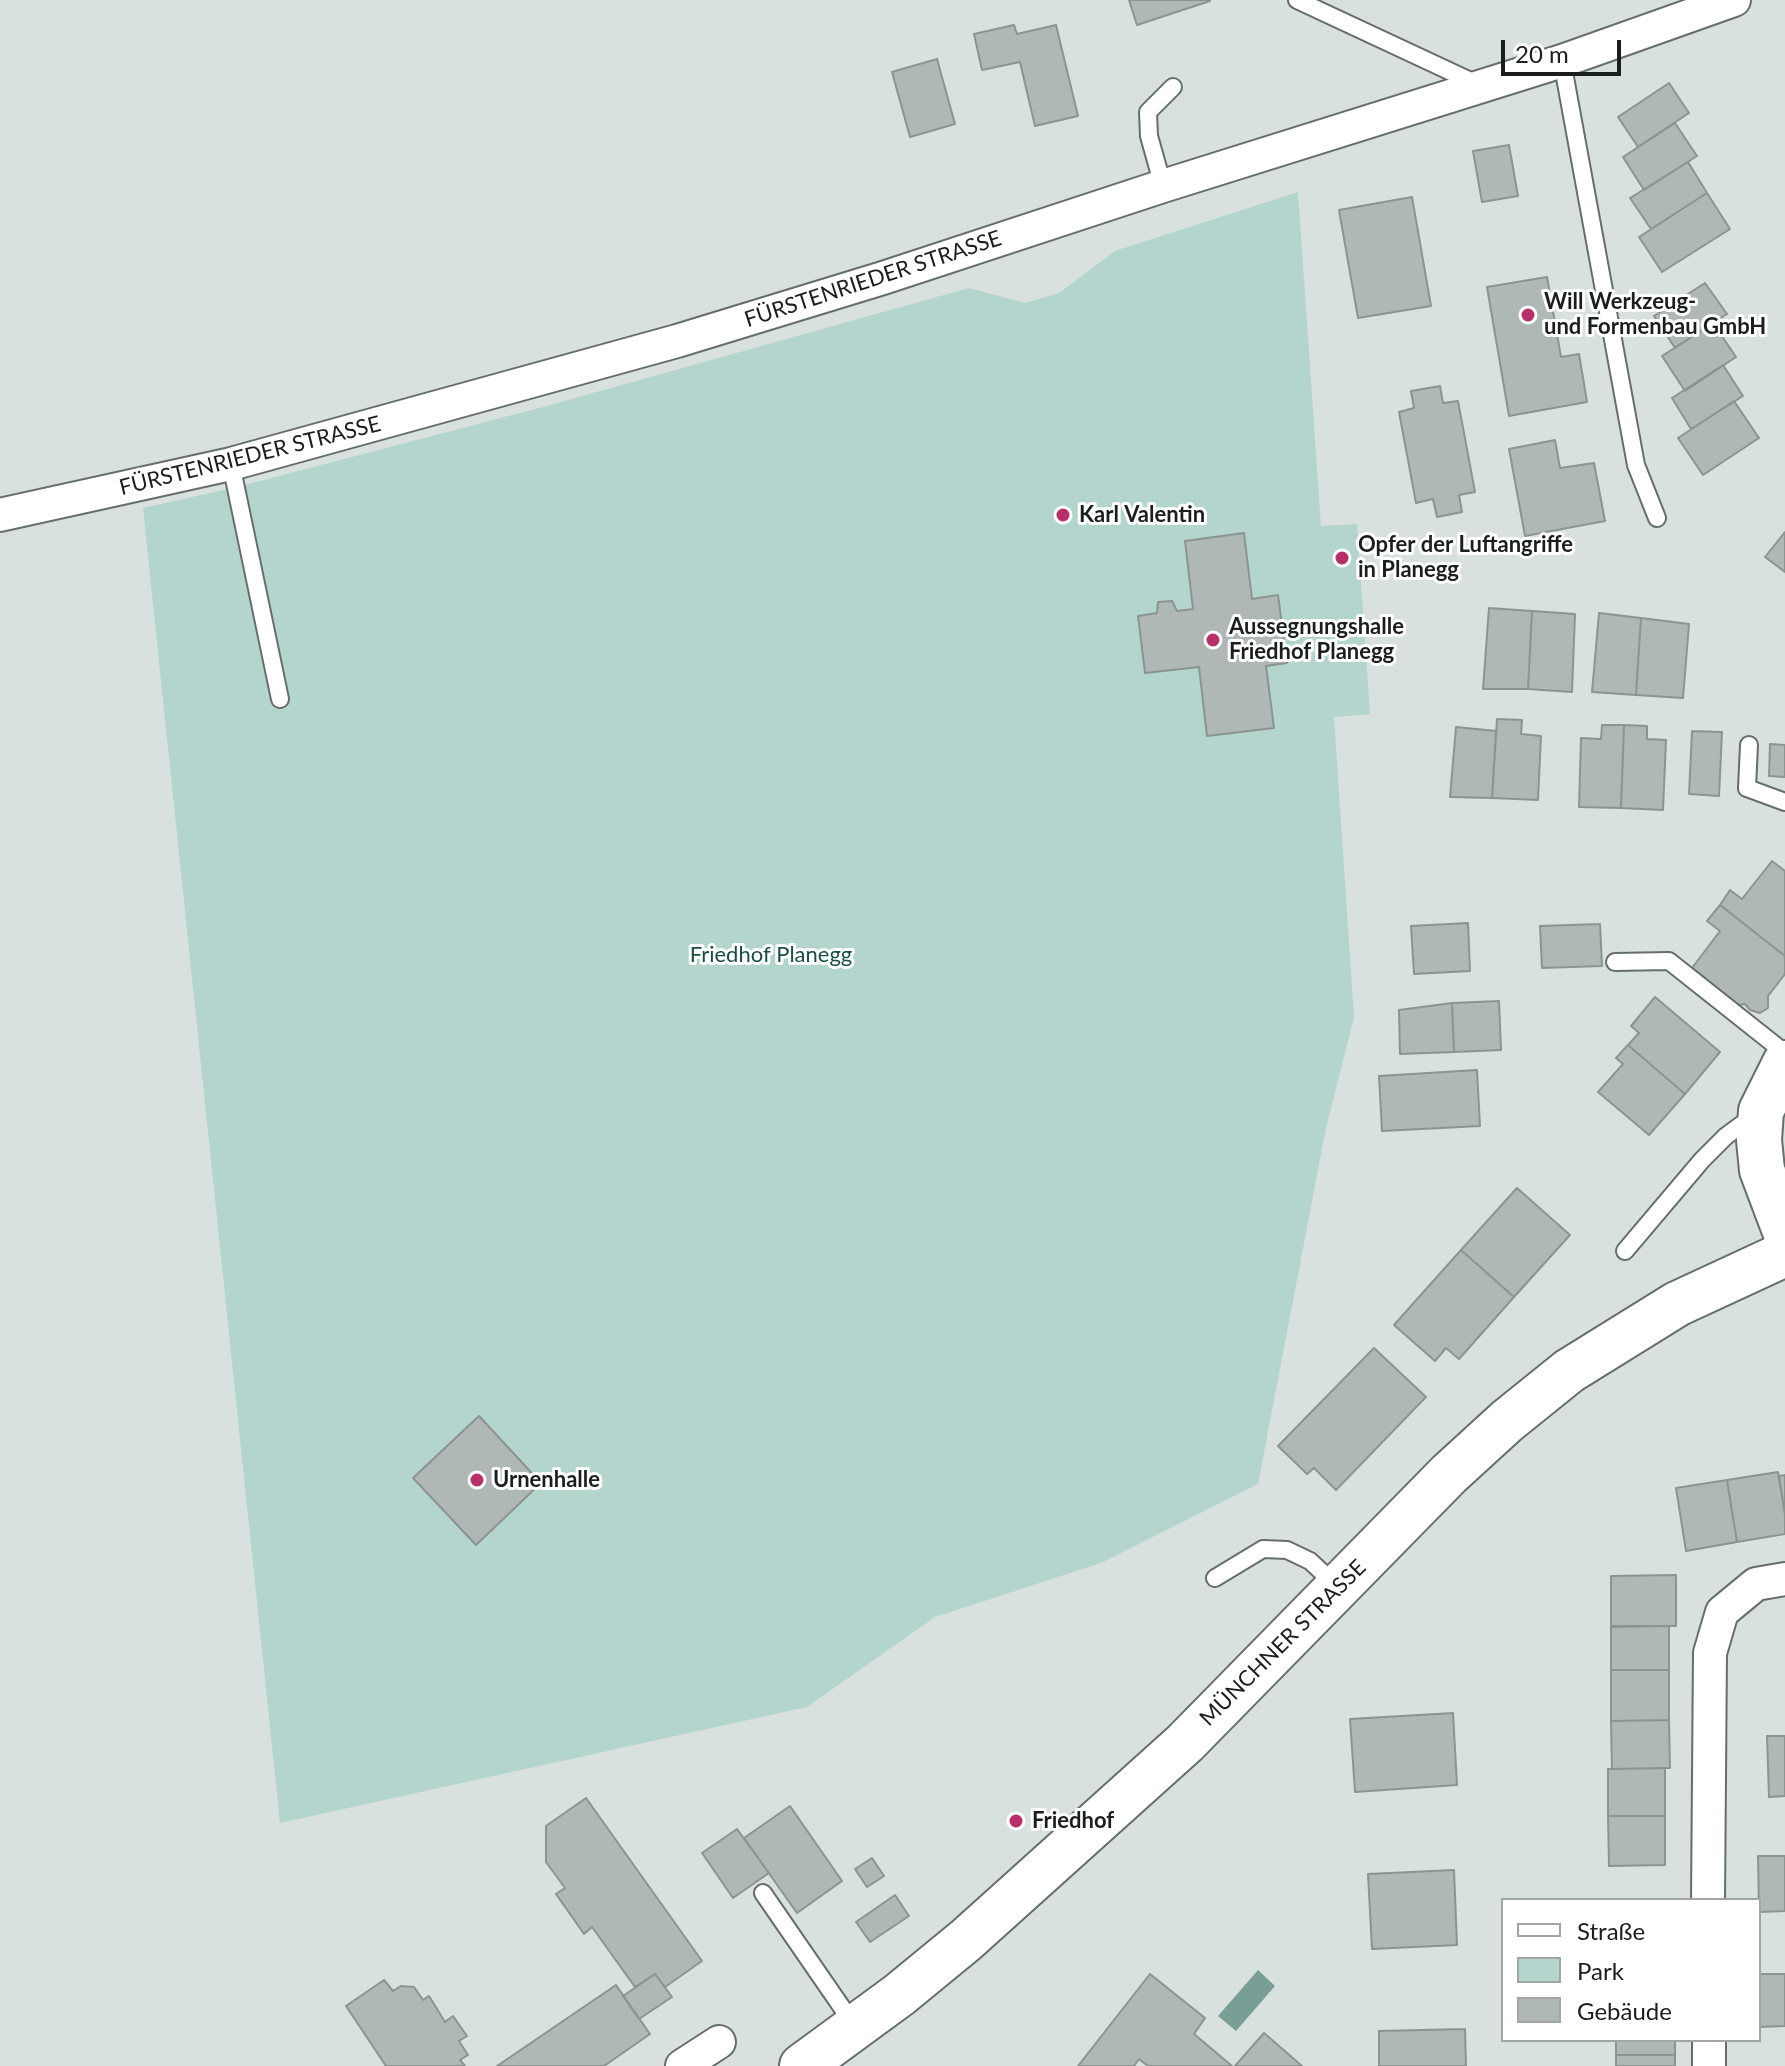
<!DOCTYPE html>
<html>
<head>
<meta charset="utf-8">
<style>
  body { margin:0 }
  #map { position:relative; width:1785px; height:2066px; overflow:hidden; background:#d8e1df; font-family:Lato,sans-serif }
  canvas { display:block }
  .legend { position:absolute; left:1501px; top:1898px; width:260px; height:144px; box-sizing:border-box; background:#fff; border:2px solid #a3a5a5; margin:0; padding:10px 14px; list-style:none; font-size:24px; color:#1a1e1d }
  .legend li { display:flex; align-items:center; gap:16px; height:40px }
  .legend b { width:40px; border:2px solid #a3a5a5 }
  .scale { position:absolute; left:1501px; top:40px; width:120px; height:36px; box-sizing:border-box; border:4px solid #1a1e1d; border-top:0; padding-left:10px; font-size:24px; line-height:28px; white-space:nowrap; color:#1a1e1d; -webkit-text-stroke:6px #fff; paint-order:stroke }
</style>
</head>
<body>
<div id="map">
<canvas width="1785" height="2066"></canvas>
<ul class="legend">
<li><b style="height:10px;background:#fff"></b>Straße</li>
<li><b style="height:22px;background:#b4d5cd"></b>Park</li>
<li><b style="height:22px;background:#afb8b6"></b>Gebäude</li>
</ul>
<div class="scale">20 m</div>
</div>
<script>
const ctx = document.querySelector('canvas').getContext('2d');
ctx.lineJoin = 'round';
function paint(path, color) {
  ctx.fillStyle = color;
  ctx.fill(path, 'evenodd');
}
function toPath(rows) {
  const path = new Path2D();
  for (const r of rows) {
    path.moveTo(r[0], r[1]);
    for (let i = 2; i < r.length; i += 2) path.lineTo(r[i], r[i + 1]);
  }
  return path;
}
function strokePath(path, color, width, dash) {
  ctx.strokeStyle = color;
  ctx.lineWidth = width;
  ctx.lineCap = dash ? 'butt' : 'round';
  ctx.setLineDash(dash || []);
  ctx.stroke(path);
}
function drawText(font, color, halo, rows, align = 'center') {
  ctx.font = font + ' Lato,sans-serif';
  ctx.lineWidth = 6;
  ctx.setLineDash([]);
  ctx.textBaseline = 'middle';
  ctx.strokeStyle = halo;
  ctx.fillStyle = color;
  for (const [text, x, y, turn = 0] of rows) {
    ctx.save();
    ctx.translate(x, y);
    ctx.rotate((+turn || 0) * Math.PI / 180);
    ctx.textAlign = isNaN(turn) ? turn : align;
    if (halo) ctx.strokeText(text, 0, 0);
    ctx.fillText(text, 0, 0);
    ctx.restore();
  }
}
paint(toPath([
  [1298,192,1321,526,1357,524,1370,714,1334,717,1354,1017,1326,1128,1258,1484,1101,1563,935,1617,807,1707,280,1823,143,508,237,487,543,407,969,288,1025,303,1059,293,1115,251]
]), '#b4d5cd');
paint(toPath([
  [1258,1970,1275,1986,1236,2031,1218,2016]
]), '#789e95');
const building = toPath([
  [1129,0,1210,0,1210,1,1137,25,1129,0],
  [1014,25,1017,34,1056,25,1078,116,1035,126,1020,62,982,70,974,34,1014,25],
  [937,59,955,124,910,137,892,72,937,59],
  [1669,83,1689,113,1638,147,1618,117,1669,83],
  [1675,123,1697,156,1644,190,1623,157,1675,123],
  [1509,145,1518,196,1482,202,1473,151,1509,145],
  [1688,162,1707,193,1651,229,1630,198,1688,162],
  [1707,193,1730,229,1662,272,1639,237,1707,193],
  [1412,197,1431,306,1358,318,1339,210,1412,197],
  [1547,277,1561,357,1579,354,1587,402,1509,416,1487,287,1547,277],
  [1705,283,1727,314,1675,348,1654,316,1705,283],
  [1713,323,1736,357,1685,391,1662,356,1713,323],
  [1723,365,1743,396,1691,429,1672,398,1723,365],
  [1440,386,1443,403,1458,401,1475,492,1459,495,1462,512,1437,517,1433,499,1416,503,1399,412,1414,408,1411,391,1440,386],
  [1734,401,1759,438,1703,475,1678,438,1734,401],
  [1555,440,1560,468,1594,463,1605,521,1525,536,1509,449,1555,440],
  [1785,532,1785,572,1765,557,1785,532],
  [1244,533,1252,599,1278,595,1287,663,1266,666,1274,728,1207,736,1199,667,1145,673,1138,616,1157,613,1158,602,1172,601,1177,611,1193,609,1185,541,1244,533],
  [1489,608,1532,611,1528,689,1483,689,1489,608],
  [1532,611,1575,614,1572,692,1528,689,1532,611],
  [1599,613,1641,618,1636,695,1592,692,1599,613],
  [1641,618,1689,624,1683,698,1636,695,1641,618],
  [1497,719,1522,720,1521,734,1541,736,1538,800,1492,798,1497,719],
  [1602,725,1624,725,1621,808,1579,807,1581,738,1601,739,1602,725],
  [1624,725,1647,726,1647,739,1666,740,1663,810,1621,808,1624,725],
  [1456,727,1496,731,1492,798,1450,797,1456,727],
  [1692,731,1722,732,1719,796,1689,794,1692,731],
  [1770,744,1785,745,1785,777,1769,776,1770,744],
  [1772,861,1785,871,1785,956,1720,905,1730,890,1742,899,1772,861],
  [1720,905,1785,956,1785,974,1768,996,1768,1008,1760,1013,1750,1010,1745,1004,1739,1005,1692,968,1720,931,1707,921,1720,905],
  [1468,923,1470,971,1414,974,1411,926,1468,923],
  [1600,924,1602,966,1542,968,1540,926,1600,924],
  [1655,997,1720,1052,1685,1094,1628,1045,1639,1033,1631,1026,1655,997],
  [1499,1001,1501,1050,1454,1052,1452,1003,1499,1001],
  [1452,1003,1454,1052,1400,1054,1399,1010,1452,1003],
  [1628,1045,1685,1094,1649,1135,1598,1092,1623,1064,1616,1058,1628,1045],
  [1477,1070,1480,1126,1382,1131,1379,1076,1477,1070],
  [1517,1188,1570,1235,1514,1297,1461,1250,1517,1188],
  [1461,1250,1514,1297,1459,1359,1446,1348,1435,1361,1394,1325,1461,1250],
  [1374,1348,1426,1397,1336,1490,1314,1468,1307,1474,1278,1446,1374,1348],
  [479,1416,541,1483,476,1545,413,1478,479,1416],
  [1778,1472,1785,1515,1785,1534,1737,1542,1727,1480,1778,1472],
  [1785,1475,1785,1515,1779,1476,1785,1475],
  [1727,1480,1737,1542,1686,1551,1676,1488,1727,1480],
  [1676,1575,1676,1626,1611,1626,1611,1576,1676,1575],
  [1669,1626,1669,1670,1611,1670,1611,1627,1669,1626],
  [1611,1670,1669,1670,1669,1720,1611,1721,1611,1670],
  [1453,1713,1457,1785,1355,1792,1350,1719,1453,1713],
  [1669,1720,1670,1768,1612,1769,1611,1721,1669,1720],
  [1767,1736,1785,1736,1785,1796,1769,1797,1767,1736],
  [1665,1768,1665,1816,1608,1816,1608,1769,1665,1768],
  [586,1798,702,1961,665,1987,655,1974,635,1987,592,1927,584,1934,556,1894,565,1888,546,1862,546,1826,586,1798],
  [790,1806,842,1881,797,1913,744,1838,790,1806],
  [1608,1816,1665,1816,1665,1865,1609,1866,1608,1816],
  [737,1829,769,1873,733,1898,702,1853,737,1829],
  [1758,1856,1785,1856,1785,1911,1759,1912,1758,1856],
  [872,1858,884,1876,867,1887,855,1869,872,1858],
  [1454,1870,1457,1945,1372,1949,1368,1874,1454,1870],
  [895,1895,909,1916,870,1942,856,1922,895,1895],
  [655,1974,672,1997,639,2019,623,1996,655,1974],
  [1150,1974,1205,2018,1194,2034,1232,2066,1148,2066,1139,2059,1134,2066,1078,2066,1150,1974],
  [1759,1974,1785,1974,1785,2026,1759,2027,1759,1974],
  [384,1980,393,1991,401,1986,414,1987,423,2000,429,1996,445,2022,453,2016,467,2036,459,2041,468,2055,460,2060,465,2066,386,2066,346,2006,384,1980],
  [616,1985,650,2034,604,2066,497,2066,616,1985],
  [1465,2029,1466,2066,1379,2066,1379,2031,1465,2029],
  [1264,2033,1302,2066,1235,2066,1264,2033],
  [1616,2040,1675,2040,1675,2055,1616,2055,1616,2040],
  [1616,2055,1675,2055,1675,2066,1616,2066,1616,2055]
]);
paint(building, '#afb8b6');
strokePath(building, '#8b9492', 2);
const lane = toPath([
  [1297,0,1477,84],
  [1562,61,1636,465,1657,518],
  [1163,186,1149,136,1148,112,1173,87],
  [231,464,280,699],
  [1749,745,1747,788,1785,802],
  [1615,962,1669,961,1785,1053],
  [1625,1251,1702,1160,1726,1136,1756,1114],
  [1215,1578,1263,1549,1287,1550,1310,1561,1337,1586],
  [763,1893,854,2025]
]);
const street = toPath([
  [0,515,231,464,677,341,883,278,1163,186,1562,61,1734,0],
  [1708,1900,1710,1653,1722,1612,1756,1584,1785,1579],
  [1709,2040,1709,2066],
  [682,2066,719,2042]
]);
const secondary = toPath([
  [1785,1063,1761,1111,1759,1140,1762,1170,1785,1231],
  [802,2066,899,1995,966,1940,1185,1743,1449,1474,1507,1421,1569,1371,1677,1304,1785,1254]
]);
strokePath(lane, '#666e6c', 20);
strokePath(street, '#666e6c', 36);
strokePath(secondary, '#666e6c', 48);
strokePath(lane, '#fff', 16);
strokePath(street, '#fff', 32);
strokePath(secondary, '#fff', 44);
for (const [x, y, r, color] of [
  [1528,315,8,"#b92f6a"],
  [1063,515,8,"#b92f6a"],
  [1342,558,8,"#b92f6a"],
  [1213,640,8,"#b92f6a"],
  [477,1480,8,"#b92f6a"],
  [1016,1821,8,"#b92f6a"]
]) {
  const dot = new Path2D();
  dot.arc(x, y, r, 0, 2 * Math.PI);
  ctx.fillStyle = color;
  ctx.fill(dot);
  strokePath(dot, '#fff', 3);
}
drawText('22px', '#1a1e1d', '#fff', [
  ["FÜRSTENRIEDER STRASSE",873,279,-18],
  ["FÜRSTENRIEDER STRASSE",250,456,-14],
  ["MÜNCHNER STRASSE",1283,1643,-45]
]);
drawText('bold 22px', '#1a1e1d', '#fff', [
  ["Will Werkzeug-",1544,302],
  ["und Formenbau GmbH",1544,327],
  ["Karl Valentin",1079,515],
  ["Opfer der Luftangriffe",1358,545],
  ["in Planegg",1358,570],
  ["Aussegnungshalle",1229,627],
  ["Friedhof Planegg",1229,652],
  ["Urnenhalle",493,1480],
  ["Friedhof",1032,1821]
], 'left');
drawText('22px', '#184e45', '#fff', [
  ["Friedhof Planegg",771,955]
]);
</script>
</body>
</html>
